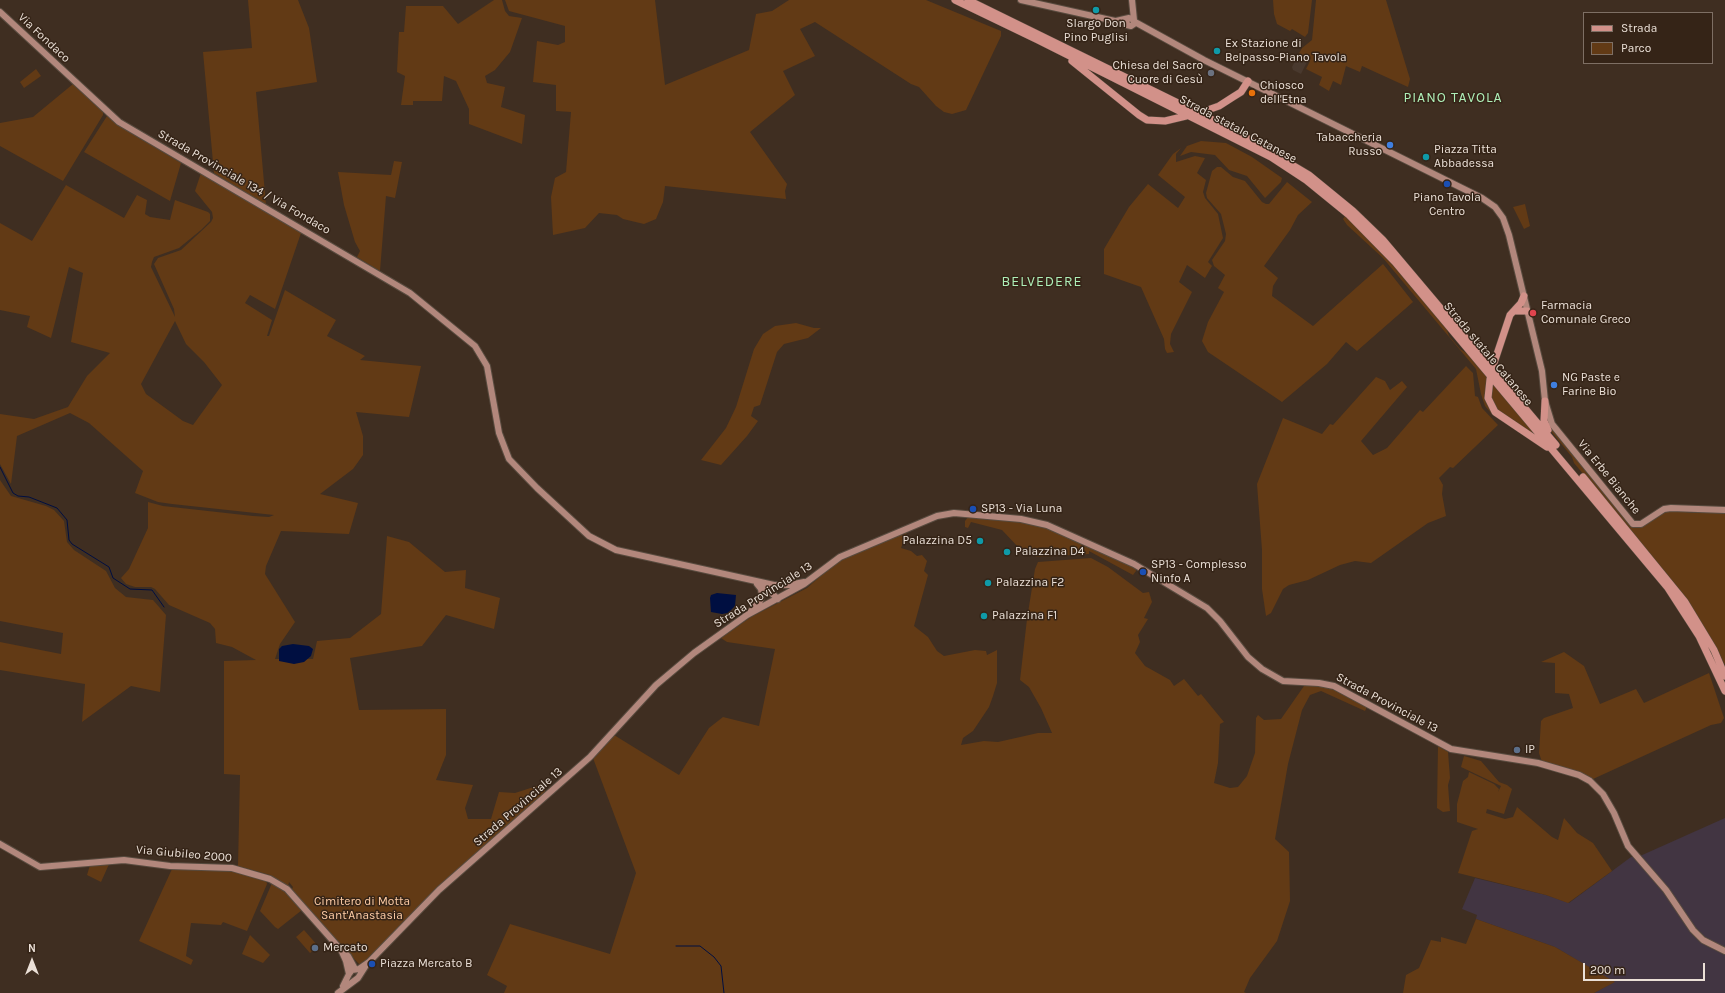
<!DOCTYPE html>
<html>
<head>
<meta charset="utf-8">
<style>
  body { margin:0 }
  #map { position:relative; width:1725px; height:993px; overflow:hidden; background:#3f2e21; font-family:Karla,sans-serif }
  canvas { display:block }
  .legend { position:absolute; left:1583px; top:12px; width:130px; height:52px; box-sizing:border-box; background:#352417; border:1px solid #7e6f64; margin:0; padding:5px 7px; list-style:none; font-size:12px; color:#ebe0d7 }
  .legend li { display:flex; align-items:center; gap:8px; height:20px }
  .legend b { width:20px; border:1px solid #7e6f64 }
  .north { position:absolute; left:12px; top:941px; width:40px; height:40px; -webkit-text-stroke:3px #352417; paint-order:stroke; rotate:0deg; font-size:11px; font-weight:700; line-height:16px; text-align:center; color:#ebe0d7 }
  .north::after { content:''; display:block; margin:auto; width:14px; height:18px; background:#ebe0d7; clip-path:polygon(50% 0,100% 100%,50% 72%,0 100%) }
  .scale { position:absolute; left:1583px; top:963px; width:122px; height:18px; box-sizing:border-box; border:2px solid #ebe0d7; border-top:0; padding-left:5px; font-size:12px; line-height:14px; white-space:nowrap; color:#ebe0d7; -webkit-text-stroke:3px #352417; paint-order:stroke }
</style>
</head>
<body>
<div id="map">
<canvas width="1725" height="993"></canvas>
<ul class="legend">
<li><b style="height:5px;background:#d29189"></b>Strada</li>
<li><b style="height:11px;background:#623a15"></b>Parco</li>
</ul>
<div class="north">N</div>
<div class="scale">200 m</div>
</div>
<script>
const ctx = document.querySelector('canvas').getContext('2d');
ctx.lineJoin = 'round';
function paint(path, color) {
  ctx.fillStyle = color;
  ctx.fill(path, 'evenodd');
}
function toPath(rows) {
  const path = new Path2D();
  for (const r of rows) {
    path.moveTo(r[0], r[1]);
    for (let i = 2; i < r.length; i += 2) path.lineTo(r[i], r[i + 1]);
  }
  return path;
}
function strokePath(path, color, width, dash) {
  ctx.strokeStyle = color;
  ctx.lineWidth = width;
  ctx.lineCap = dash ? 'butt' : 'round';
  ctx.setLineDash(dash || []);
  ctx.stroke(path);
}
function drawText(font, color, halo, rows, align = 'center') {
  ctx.font = font + ' Karla,sans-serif';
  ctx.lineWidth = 3;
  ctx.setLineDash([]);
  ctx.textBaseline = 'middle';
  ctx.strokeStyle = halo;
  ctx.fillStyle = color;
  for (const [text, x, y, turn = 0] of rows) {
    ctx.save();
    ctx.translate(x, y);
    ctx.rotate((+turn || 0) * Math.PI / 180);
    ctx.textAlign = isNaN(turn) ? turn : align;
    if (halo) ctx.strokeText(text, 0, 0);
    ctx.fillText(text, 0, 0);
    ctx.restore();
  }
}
paint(toPath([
  [1725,818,1725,993,1594,993,1614,982,1555,947,1476,919,1477,915,1462,909,1475,878,1546,895,1569,903,1631,857,1640,856]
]), '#423542');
paint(toPath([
  [1298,55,1308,60,1301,74,1293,70,1292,67]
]), '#49392e');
paint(toPath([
  [248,0,298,0,309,28,317,82,256,92,266,205,214,173,203,52,252,48],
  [494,0,502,0,505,11,509,16,522,18,510,52,495,70,485,76,487,83,505,87,501,107,525,115,522,144,469,124,469,109,456,81,444,76,442,101,413,101,413,105,401,105,405,76,397,72,399,32,404,32,406,6,443,6,458,24],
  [505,0,655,0,665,85,749,50,756,14,772,11,789,0,926,0,1001,31,1001,36,966,110,952,114,944,112,936,106,919,87,911,84,815,22,800,29,815,56,783,71,795,95,750,132,787,184,785,191,786,199,665,186,663,202,656,219,644,224,623,219,617,215,599,213,585,228,553,235,551,197,555,178,566,172,571,112,556,111,556,85,533,82,537,41,558,45,565,42,565,26,509,11],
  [1273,0,1312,0,1308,33,1305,37,1292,29,1290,31,1277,24,1274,14],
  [1316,0,1386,0,1410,79,1408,87,1362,66,1360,72,1346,66,1341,85,1333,81,1329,91,1319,85,1322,77,1306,69,1310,61,1298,55,1302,48,1312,40],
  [36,69,41,76,24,88,20,82],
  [73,84,103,112,103,115,63,181,0,146,0,123,33,117],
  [107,116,129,132,181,163,170,201,84,152],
  [1201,141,1226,143,1252,157,1282,178,1281,182,1265,198,1247,176,1229,170,1215,155,1191,152,1180,156,1187,146],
  [1181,148,1176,154,1176,162,1195,156,1205,158,1197,173,1206,180,1203,192,1205,198,1218,214,1223,238,1208,262,1212,266,1205,278,1187,265,1179,282,1192,292,1171,334,1170,344,1174,352,1167,353,1165,349,1164,339,1141,287,1104,274,1104,249,1129,207,1148,184,1178,208,1185,197,1158,175,1173,154],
  [394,161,402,162,395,198,386,196,380,271,357,257,360,251,355,242,344,205,338,172,391,175],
  [1217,167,1221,167,1233,177,1245,181,1262,202,1266,204,1269,204,1287,182,1312,202,1298,215,1290,230,1264,266,1278,278,1273,286,1272,296,1313,326,1383,264,1413,302,1357,351,1346,342,1327,364,1282,402,1208,352,1202,341,1208,322,1224,292,1218,288,1225,275,1214,266,1212,260,1225,241,1226,234,1221,214,1207,198,1206,193,1212,171],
  [201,173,301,233,275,309,250,295,245,303,272,320,267,336,269,336,285,290,336,320,327,336,365,356,360,360,421,366,409,417,356,412,363,436,363,455,353,469,320,494,358,503,349,534,281,531,266,566,265,574,295,622,280,644,275,659,313,659,317,641,350,638,381,614,387,536,409,542,445,572,466,570,465,588,500,598,494,629,446,615,422,646,350,658,359,710,446,709,446,755,436,780,473,785,465,808,468,819,491,819,499,792,515,793,543,784,545,790,545,794,361,966,309,911,292,889,293,887,289,882,288,887,270,875,238,866,240,775,224,774,224,661,256,660,232,647,216,643,215,629,210,623,169,605,155,589,151,587,135,587,126,584,121,578,129,569,148,528,148,502,163,506,253,516,269,517,274,515,172,504,158,502,135,493,143,471,89,423,70,413,17,436,11,484,0,464,0,414,34,419,68,407,87,376,110,353,71,342,83,273,69,267,51,338,27,327,30,316,0,310,0,223,32,241,66,185,124,218,137,195,147,200,145,214,150,217,170,220,175,200,208,212,210,214,210,221,201,230,179,248,154,257,152,262,151,267,175,317,174,309,154,264,158,258,181,250,211,222,213,218,212,212,195,191],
  [175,321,186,344,204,362,222,385,193,425,183,421,146,394,141,384],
  [1525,204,1530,226,1524,229,1513,207],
  [1345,216,1386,256,1446,327,1449,336,1460,349,1470,355,1488,378,1486,398,1511,425,1491,413,1485,406,1481,394,1476,369,1383,258,1347,225,1343,219],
  [796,323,814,328,821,328,808,338,784,344,777,352,760,405,754,407,751,416,758,421,747,436,721,465,701,460,726,428,736,407,754,349,763,334,775,326],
  [1466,366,1473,373,1475,396,1478,397,1482,408,1498,425,1453,468,1450,467,1439,478,1443,485,1442,494,1446,516,1428,523,1371,563,1355,561,1340,565,1308,580,1289,585,1283,589,1271,613,1266,616,1262,589,1262,550,1257,484,1283,418,1322,434,1330,424,1333,425,1376,377,1385,381,1390,390,1402,381,1407,387,1361,441,1373,455,1387,448,1420,410,1423,412],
  [1491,382,1541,440,1497,411,1491,403],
  [1545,420,1633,527,1639,528,1664,512,1671,510,1693,513,1725,513,1725,665,1690,605,1676,585,1574,463,1572,457,1550,430],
  [0,480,11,496,46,506,54,510,64,521,67,542,74,550,106,571,115,588,126,597,153,600,166,615,160,692,131,686,82,722,85,684,0,670,0,642,61,654,63,633,0,621],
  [969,516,1022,521,1047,528,1135,567,1136,571,1133,575,1089,551,1089,554,1037,557,1019,548,1002,530,971,522,968,528,965,527,965,521],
  [907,532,901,548,911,551,917,556,922,555,927,561,924,571,928,575,914,626,928,637,937,651,944,656,975,650,986,651,987,655,997,650,997,683,993,696,989,707,973,731,963,738,961,745,984,741,998,742,1038,733,1052,733,1041,708,1029,687,1020,680,1027,619,1035,569,1038,562,1091,558,1108,567,1143,593,1149,592,1152,602,1144,618,1148,619,1138,635,1140,642,1135,653,1145,666,1170,680,1174,686,1184,679,1198,696,1201,694,1224,722,1220,724,1218,763,1214,783,1230,788,1238,787,1247,776,1255,753,1256,718,1258,715,1264,720,1281,719,1304,686,1319,685,1330,688,1367,707,1365,711,1321,691,1310,695,1302,710,1288,764,1275,839,1289,852,1290,901,1277,941,1250,978,1244,992,1246,993,504,993,507,986,487,975,510,924,610,954,636,873,593,758,614,735,679,775,709,728,723,717,759,726,775,649,727,642,721,638,751,617,807,588,838,561],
  [1564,652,1584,666,1600,704,1636,689,1644,703,1709,673,1724,718,1721,723,1711,725,1593,779,1580,772,1542,762,1539,753,1541,721,1544,718,1573,708,1569,694,1555,693,1555,663,1541,662],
  [1438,746,1448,752,1450,778,1448,785,1450,811,1443,812,1437,808],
  [1464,756,1481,761,1499,782,1507,785,1512,789,1504,814,1487,809,1486,813,1505,819,1513,817,1517,807,1552,837,1558,840,1564,818,1577,833,1593,843,1612,871,1568,903,1546,895,1458,873,1472,831,1478,829,1457,822,1457,804,1463,781,1468,777,1469,772,1494,784,1499,789,1498,792,1501,786,1461,767],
  [110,862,101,882,87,875,90,865],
  [172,869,228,870,266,880,267,884,247,931,223,922,221,925,191,923,186,956,193,960,191,965,139,941],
  [272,883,284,891,302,910,278,929,275,927,260,911],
  [1476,919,1555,947,1615,982,1594,993,1403,993,1406,975,1419,968,1431,940,1441,942,1441,937,1466,944],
  [304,930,318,946,310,953,296,937],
  [250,935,270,955,263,963,242,954]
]), '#623a15');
paint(toPath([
  [717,593,736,595,735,606,728,613,722,614,711,612,710,598,711,595],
  [293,644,309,646,313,649,311,656,304,662,294,664,279,661,279,649,282,646]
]), '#000f41');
strokePath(toPath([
  [0,467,13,493,18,496,29,497,57,508,67,520,69,540,72,544,109,567,113,578,130,589,152,590,164,607],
  [676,946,700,946,714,957,721,966,724,993]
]), '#000f41', 1);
const secondary = toPath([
  [1021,0,1115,21,1127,25],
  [1132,0,1134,20],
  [0,12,119,122,410,293,475,346,487,366,499,433,509,459,537,488,589,536,616,550,774,585,789,585,804,582],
  [1116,21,1129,18,1134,20,1134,24,1131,26,1127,25,1126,19],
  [1135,22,1204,60,1482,198,1495,207,1503,218,1509,235,1542,371,1545,401,1552,424,1633,524,1641,524,1664,509,1671,508,1725,510],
  [758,584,765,587,778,599],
  [751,611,760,601,762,595,761,589,757,584],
  [0,844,40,867,124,860,170,866,232,868,270,879,287,889,341,950,348,956,355,969],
  [342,952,346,961,349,974,343,986],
  [349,974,352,970,359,969,369,962,439,890,590,757,656,685,694,653,747,615,804,584,840,557,937,516,954,513,1021,519,1047,525,1134,564,1207,608,1220,621,1248,657,1262,669,1283,681,1319,683,1334,686,1451,749,1538,763,1579,775,1590,781,1603,794,1614,813,1628,846,1666,890,1693,930,1703,940,1725,951],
  [338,993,358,978,365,967]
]);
const primary = toPath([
  [955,0,1038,40,1271,157,1306,180,1349,215,1395,262,1668,588,1699,636,1725,691],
  [968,0,1235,131,1309,175,1353,211,1383,240,1556,445],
  [1072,61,1139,115,1147,120,1165,121,1186,116],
  [1202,112,1219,106,1233,97,1241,92,1248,81],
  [1514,311,1527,311],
  [1493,366,1510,315,1521,303,1524,296],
  [1490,379,1488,398,1495,412,1547,447],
  [1545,401,1544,421,1548,430],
  [1583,477,1685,602,1714,650,1725,676]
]);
strokePath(secondary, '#584b3f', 8);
strokePath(primary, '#584b3f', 8);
strokePath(secondary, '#b2877c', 6);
strokePath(primary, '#d29189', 7);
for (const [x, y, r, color] of [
  [1096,10,4,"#0f9aa8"],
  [1217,51,4,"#0f9aa8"],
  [1211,73,4,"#6b7280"],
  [1252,93,4,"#e8710a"],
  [1390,145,4,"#3f7fe0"],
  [1426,157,4,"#0f9aa8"],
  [1447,184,4,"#1a4fb4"],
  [1533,313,4,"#e0444e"],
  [1554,385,4,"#3f7fe0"],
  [973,509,4,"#1a4fb4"],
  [980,541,4,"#0f9aa8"],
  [1007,552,4,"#0f9aa8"],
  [1143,572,4,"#1a4fb4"],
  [988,583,4,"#0f9aa8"],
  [984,616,4,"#0f9aa8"],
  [1517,750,4,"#5c6f8a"],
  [315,948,4,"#5c6f8a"],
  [372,964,4,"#1a4fb4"]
]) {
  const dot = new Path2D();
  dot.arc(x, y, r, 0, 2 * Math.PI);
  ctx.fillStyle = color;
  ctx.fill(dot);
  strokePath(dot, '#352417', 1.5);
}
drawText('12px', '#ebe0d7', '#352417', [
  ["Slargo Don",1096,24,"center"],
  ["Pino Puglisi",1096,38,"center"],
  ["Ex Stazione di",1225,44],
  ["Belpasso-Piano Tavola",1225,58],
  ["Chiesa del Sacro",1203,66,"right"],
  ["Cuore di Gesù",1203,80,"right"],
  ["Chiosco",1260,86],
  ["dell'Etna",1260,100],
  ["Tabaccheria",1382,138,"right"],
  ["Russo",1382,152,"right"],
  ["Piazza Titta",1434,150],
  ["Abbadessa",1434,164],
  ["Piano Tavola",1447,198,"center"],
  ["Centro",1447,212,"center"],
  ["Farmacia",1541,306],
  ["Comunale Greco",1541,320],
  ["NG Paste e",1562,378],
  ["Farine Bio",1562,392],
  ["SP13 - Via Luna",981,509],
  ["Palazzina D5",972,541,"right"],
  ["Palazzina D4",1015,552],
  ["SP13 - Complesso",1151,565],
  ["Ninfo A",1151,579],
  ["Palazzina F2",996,583],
  ["Palazzina F1",992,616],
  ["IP",1525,750],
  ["Mercato",323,948],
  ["Piazza Mercato B",380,964]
], 'left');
drawText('12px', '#ebe0d7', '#352417', [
  ["Via Fondaco",44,38,43],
  ["Strada statale Catanese",1238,129,28],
  ["Strada Provinciale 134 / Via Fondaco",244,182,30],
  ["Strada statale Catanese",1488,354,50],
  ["Via Erbe Bianche",1609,477,51],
  ["Strada Provinciale 13",763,595,-32],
  ["Strada Provinciale 13",1387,703,28],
  ["Strada Provinciale 13",518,807,-41],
  ["Via Giubileo 2000",184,854,5]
]);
drawText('12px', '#ffcda6', '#352417', [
  ["Cimitero di Motta",362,902],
  ["Sant'Anastasia",362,916]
]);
ctx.letterSpacing = '1px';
drawText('14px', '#aeefb8', '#352417', [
  ["PIANO TAVOLA",1453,98],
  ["BELVEDERE",1042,282]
]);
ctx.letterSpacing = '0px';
</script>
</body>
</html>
